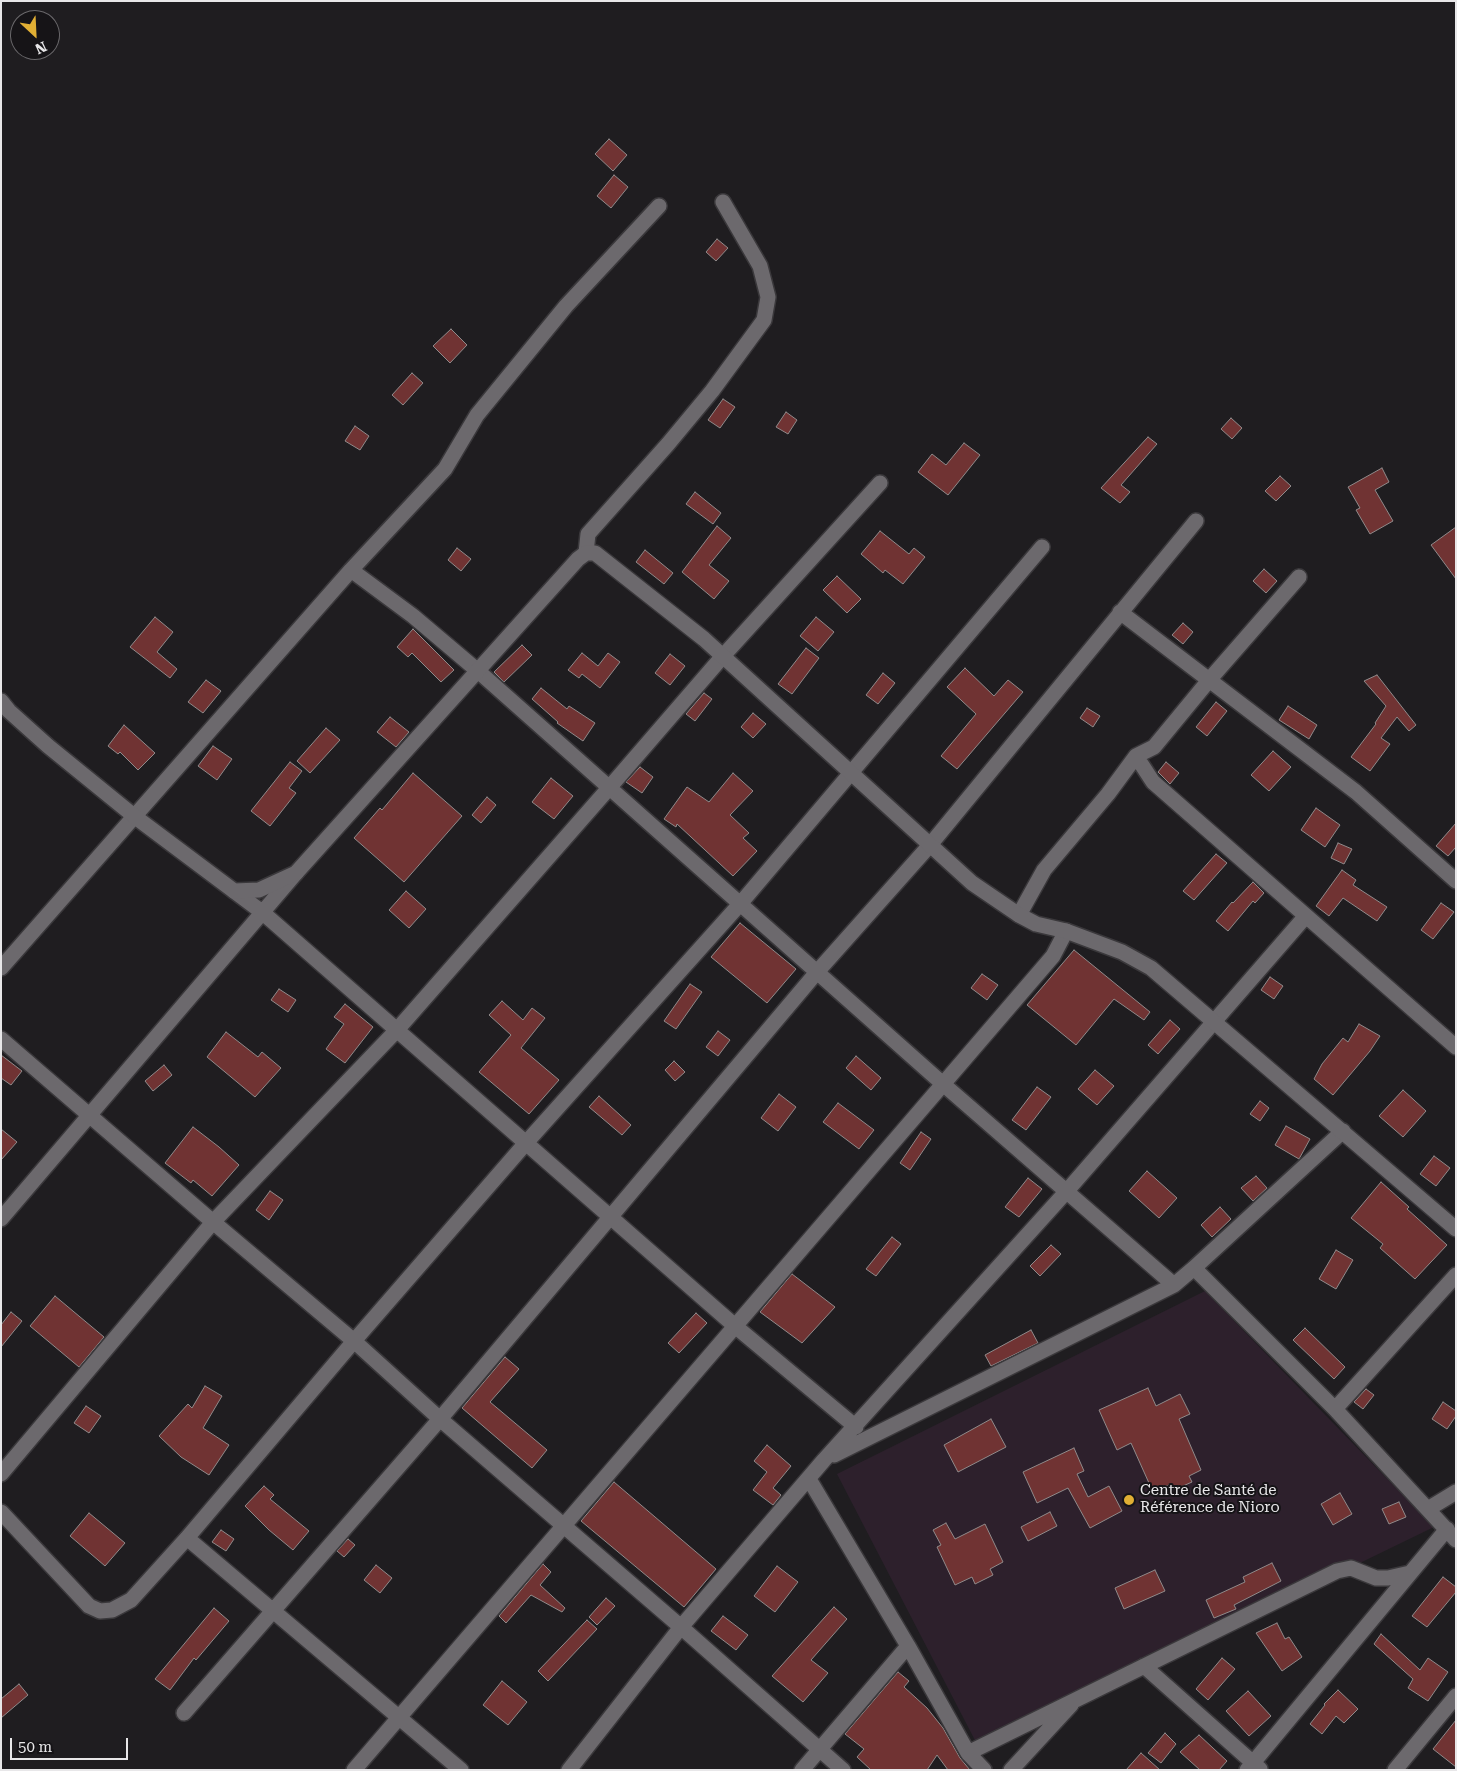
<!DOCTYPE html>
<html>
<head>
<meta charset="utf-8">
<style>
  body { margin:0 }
  #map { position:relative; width:1457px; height:1771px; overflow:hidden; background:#1f1d20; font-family:"Roboto Serif",serif }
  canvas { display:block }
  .frame { position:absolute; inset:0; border:2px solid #e8e7e9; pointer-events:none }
  .north { position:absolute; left:10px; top:10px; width:50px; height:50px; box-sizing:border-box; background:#161417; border:1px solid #6a686b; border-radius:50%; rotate:155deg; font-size:14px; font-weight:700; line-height:20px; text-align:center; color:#e8e7e9 }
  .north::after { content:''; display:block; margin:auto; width:18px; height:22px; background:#e1af34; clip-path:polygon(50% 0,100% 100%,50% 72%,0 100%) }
  .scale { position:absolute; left:10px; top:1738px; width:118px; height:22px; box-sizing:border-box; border:2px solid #e8e7e9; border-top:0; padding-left:6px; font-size:15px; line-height:18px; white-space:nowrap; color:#e8e7e9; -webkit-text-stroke:4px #161417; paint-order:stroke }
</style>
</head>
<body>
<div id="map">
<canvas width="1457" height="1771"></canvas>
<div class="frame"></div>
<div class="north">N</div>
<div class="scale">50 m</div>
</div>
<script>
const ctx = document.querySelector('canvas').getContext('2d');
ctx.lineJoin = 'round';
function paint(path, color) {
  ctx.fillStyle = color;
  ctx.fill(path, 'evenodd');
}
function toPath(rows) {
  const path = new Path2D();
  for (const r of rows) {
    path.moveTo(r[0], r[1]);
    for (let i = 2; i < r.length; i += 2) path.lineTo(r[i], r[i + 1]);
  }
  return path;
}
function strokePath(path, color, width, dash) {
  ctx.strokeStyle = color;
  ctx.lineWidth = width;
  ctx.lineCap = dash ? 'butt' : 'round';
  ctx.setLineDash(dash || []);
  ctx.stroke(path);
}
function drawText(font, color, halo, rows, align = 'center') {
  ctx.font = font + ' "Roboto Serif",serif';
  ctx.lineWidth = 4;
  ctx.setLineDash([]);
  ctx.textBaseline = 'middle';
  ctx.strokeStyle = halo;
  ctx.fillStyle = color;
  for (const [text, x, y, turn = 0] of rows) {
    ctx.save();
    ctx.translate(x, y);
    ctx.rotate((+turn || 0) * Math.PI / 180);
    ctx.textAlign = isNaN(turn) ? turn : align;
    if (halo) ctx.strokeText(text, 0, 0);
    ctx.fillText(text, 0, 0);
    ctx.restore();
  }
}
paint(toPath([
  [1205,1291,1434,1527,979,1748,837,1474]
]), '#2d202c');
const building = toPath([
  [609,139,627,155,613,171,595,154,609,139],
  [614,175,628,187,611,208,597,196,614,175],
  [717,239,728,248,716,261,706,252,717,239],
  [451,329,467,345,450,363,433,346,451,329],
  [412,373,423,383,403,405,392,395,412,373],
  [723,399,735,407,720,428,708,420,723,399],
  [786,412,797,420,788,434,776,427,786,412],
  [1231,418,1242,428,1232,439,1221,429,1231,418],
  [355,426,369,436,360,450,345,441,355,426],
  [1148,437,1157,444,1121,485,1130,492,1120,503,1101,488,1148,437],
  [964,443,980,455,948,495,918,472,932,454,946,465,964,443],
  [1382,468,1389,482,1375,490,1393,521,1370,534,1356,510,1360,508,1348,487,1382,468],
  [1280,476,1291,486,1276,501,1265,491,1280,476],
  [695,492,721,513,713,524,686,504,695,492],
  [717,526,731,538,709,565,729,581,714,599,682,572,717,526],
  [1456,527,1456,579,1431,545,1456,527],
  [880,531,909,554,914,548,925,557,903,584,885,570,883,573,861,554,880,531],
  [457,548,471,559,461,571,448,560,457,548],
  [645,550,673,573,664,584,636,562,645,550],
  [1264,569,1277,581,1266,593,1253,581,1264,569],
  [837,576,861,599,847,613,823,590,837,576],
  [155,617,173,632,157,652,177,669,170,678,130,647,155,617],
  [816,617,834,632,818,651,800,636,816,617],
  [1183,623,1193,632,1183,644,1172,635,1183,623],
  [413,629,454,670,441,682,412,653,408,657,397,647,413,629],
  [522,645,532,655,504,682,494,672,522,645],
  [806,648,819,658,792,694,778,684,806,648],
  [582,653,598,666,608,653,620,662,600,688,582,674,579,678,568,670,582,653],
  [670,654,685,666,670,685,655,673,670,654],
  [965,668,994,696,1008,680,1023,692,957,769,941,756,976,714,947,687,965,668],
  [883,673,895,683,878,704,866,695,883,673],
  [1377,675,1416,725,1409,731,1397,717,1381,738,1390,744,1370,771,1351,757,1376,724,1375,723,1386,706,1364,681,1377,675],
  [206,680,221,691,203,713,188,702,206,680],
  [541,688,567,709,569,706,595,723,583,741,557,723,558,722,532,699,541,688],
  [704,693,712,699,695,721,686,714,704,693],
  [1216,702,1227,711,1207,736,1196,727,1216,702],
  [1288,706,1317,725,1309,739,1279,720,1288,706],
  [1087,708,1100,716,1093,727,1080,718,1087,708],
  [753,713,766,724,753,738,741,727,753,713],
  [390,717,409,732,396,747,377,732,390,717],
  [124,725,155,753,138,770,120,752,118,754,108,746,124,725],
  [326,728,340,740,310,773,297,761,326,728],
  [213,746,232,759,217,780,198,766,213,746],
  [1273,751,1291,767,1269,791,1251,775,1273,751],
  [290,762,302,771,289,788,296,793,270,826,251,811,290,762],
  [1166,762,1179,773,1170,784,1158,772,1166,762],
  [640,767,653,777,642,793,626,782,640,767],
  [413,773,462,816,404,882,354,838,380,808,382,810,413,773],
  [733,773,753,791,730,815,749,833,743,838,757,851,733,876,677,824,676,827,664,819,687,787,709,802,733,773],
  [551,778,573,796,554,819,532,802,551,778],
  [487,797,496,805,481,823,472,815,487,797],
  [1316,808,1340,825,1325,847,1301,830,1316,808],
  [1456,823,1456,847,1448,856,1436,846,1456,823],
  [1338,843,1352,849,1344,864,1331,858,1338,843],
  [1216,854,1227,863,1194,900,1183,891,1216,854],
  [1342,870,1356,880,1353,885,1387,907,1377,921,1343,898,1329,916,1316,906,1342,870],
  [1253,882,1264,893,1255,903,1253,901,1228,931,1216,921,1232,902,1233,903,1253,882],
  [406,891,426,909,409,928,389,910,406,891],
  [1441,903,1454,912,1433,939,1421,930,1441,903],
  [740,923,796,969,767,1003,711,957,740,923],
  [1074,950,1150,1012,1144,1020,1114,999,1076,1045,1027,1005,1074,950],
  [982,974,998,985,987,1000,971,988,982,974],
  [1270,977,1283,986,1274,999,1261,990,1270,977],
  [690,984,702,992,676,1029,664,1021,690,984],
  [279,989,296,1000,288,1012,271,1000,279,989],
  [502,1001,523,1020,532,1008,545,1018,521,1048,559,1080,529,1114,479,1072,511,1035,489,1015,502,1001],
  [345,1004,373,1027,345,1063,326,1049,344,1024,334,1017,345,1004],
  [1170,1020,1180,1029,1158,1054,1148,1045,1170,1020],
  [1359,1024,1380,1036,1370,1051,1333,1095,1314,1079,1322,1064,1343,1038,1348,1042,1359,1024],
  [718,1031,730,1040,718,1056,706,1047,718,1031],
  [226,1032,258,1057,262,1052,281,1068,255,1097,207,1057,226,1032],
  [1,1055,22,1071,11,1085,1,1078,1,1055],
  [856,1056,881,1078,871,1090,846,1068,856,1056],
  [674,1061,685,1072,675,1081,665,1070,674,1061],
  [164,1065,172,1075,153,1091,145,1081,164,1065],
  [1095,1070,1114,1086,1097,1105,1078,1089,1095,1070],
  [1037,1087,1051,1097,1026,1130,1012,1120,1037,1087],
  [1403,1090,1426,1111,1403,1137,1379,1116,1403,1090],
  [779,1094,796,1107,778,1131,761,1118,779,1094],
  [599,1096,631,1125,622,1135,589,1107,599,1096],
  [1260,1101,1269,1108,1260,1121,1250,1114,1260,1101],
  [838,1103,874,1130,859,1149,823,1122,838,1103],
  [1286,1126,1310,1139,1299,1159,1275,1145,1286,1126],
  [193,1127,219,1147,239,1165,212,1196,193,1180,191,1183,165,1163,193,1127],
  [1,1129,17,1142,1,1160,1,1129],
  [921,1132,931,1139,910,1170,900,1163,921,1132],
  [1434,1156,1450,1168,1436,1186,1420,1174,1434,1156],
  [1147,1171,1177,1198,1159,1218,1129,1191,1147,1171],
  [1256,1176,1267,1188,1253,1201,1241,1188,1256,1176],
  [1028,1178,1042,1189,1019,1217,1005,1207,1028,1178],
  [1381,1182,1409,1207,1407,1209,1447,1245,1415,1279,1380,1248,1383,1244,1351,1218,1381,1182],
  [270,1191,283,1200,269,1220,256,1210,270,1191],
  [1220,1207,1231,1219,1212,1237,1201,1225,1220,1207],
  [892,1237,901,1244,876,1276,866,1269,892,1237],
  [1051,1245,1061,1254,1040,1276,1030,1266,1051,1245],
  [1336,1250,1353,1260,1336,1289,1319,1279,1336,1250],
  [792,1274,835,1307,802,1343,760,1312,792,1274],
  [55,1296,104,1337,79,1367,30,1326,55,1296],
  [11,1312,22,1321,1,1347,1,1325,11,1312],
  [696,1313,707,1323,679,1353,668,1343,696,1313],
  [1305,1328,1345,1367,1334,1379,1293,1340,1305,1328],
  [1031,1330,1038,1343,991,1366,985,1355,1031,1330],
  [505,1357,519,1369,490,1402,547,1450,532,1468,462,1408,505,1357],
  [205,1386,222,1396,203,1428,229,1445,209,1475,181,1457,159,1436,188,1404,192,1408,205,1386],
  [1148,1388,1156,1406,1180,1394,1190,1414,1179,1419,1201,1470,1189,1476,1192,1482,1174,1490,1171,1484,1153,1492,1131,1443,1117,1450,1099,1410,1148,1388],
  [1366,1389,1374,1395,1363,1409,1354,1402,1366,1389],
  [1443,1402,1456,1411,1456,1416,1447,1429,1432,1419,1443,1402],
  [86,1406,101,1416,89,1433,74,1423,86,1406],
  [991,1419,1006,1447,958,1472,944,1445,991,1419],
  [767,1445,791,1466,773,1488,781,1495,773,1505,753,1490,767,1472,754,1461,767,1445],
  [1074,1448,1084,1471,1077,1474,1088,1497,1109,1486,1122,1511,1090,1528,1068,1488,1037,1503,1023,1472,1074,1448],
  [614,1482,716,1569,684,1607,581,1521,614,1482],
  [264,1486,274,1495,270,1499,309,1531,293,1550,269,1530,245,1506,264,1486],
  [1340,1493,1352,1514,1333,1525,1321,1504,1340,1493],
  [1399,1502,1406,1517,1389,1524,1382,1509,1399,1502],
  [1050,1512,1057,1526,1028,1541,1021,1527,1050,1512],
  [89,1513,125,1543,105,1566,70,1536,89,1513],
  [946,1523,955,1539,985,1524,1003,1562,990,1569,993,1575,975,1584,972,1577,955,1585,937,1547,941,1545,933,1530,946,1523],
  [221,1530,234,1539,226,1551,212,1542,221,1530],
  [348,1539,355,1545,344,1557,337,1551,348,1539],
  [1272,1563,1281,1581,1234,1605,1236,1609,1214,1618,1206,1600,1245,1582,1243,1577,1272,1563],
  [543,1564,551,1572,540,1585,565,1608,562,1612,531,1595,506,1623,499,1616,543,1564],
  [376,1565,392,1578,380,1593,364,1580,376,1565],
  [777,1566,798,1582,775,1612,754,1596,777,1566],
  [1155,1570,1165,1591,1124,1609,1115,1588,1155,1570],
  [1443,1577,1456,1587,1456,1592,1427,1627,1412,1616,1443,1577],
  [606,1598,615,1606,597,1625,589,1617,606,1598],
  [834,1607,847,1619,811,1660,828,1673,803,1702,772,1676,834,1607],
  [214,1608,229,1621,196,1660,194,1658,170,1690,155,1679,214,1608],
  [723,1616,748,1635,736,1650,711,1631,723,1616],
  [587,1620,597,1629,548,1681,538,1671,587,1620],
  [1277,1623,1285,1639,1289,1637,1302,1657,1282,1671,1256,1633,1277,1623],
  [1381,1634,1420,1670,1428,1658,1448,1672,1428,1701,1408,1688,1413,1679,1374,1644,1381,1634],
  [1222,1658,1235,1669,1208,1700,1196,1689,1222,1658],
  [898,1672,909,1681,904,1687,927,1708,943,1728,960,1758,970,1770,948,1770,937,1755,927,1770,871,1770,857,1757,864,1749,845,1734,898,1672],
  [502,1681,527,1702,508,1725,483,1705,502,1681],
  [19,1684,28,1695,1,1718,1,1699,19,1684],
  [1338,1690,1358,1709,1344,1723,1336,1716,1322,1734,1310,1724,1325,1705,1324,1704,1338,1690],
  [1248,1691,1271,1716,1249,1736,1226,1711,1248,1691],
  [1456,1720,1456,1767,1433,1749,1456,1720],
  [1165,1733,1176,1744,1161,1763,1148,1753,1165,1733],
  [1199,1735,1227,1761,1219,1770,1200,1770,1180,1752,1199,1735],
  [1141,1753,1160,1770,1126,1770,1141,1753]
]);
paint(building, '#703333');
strokePath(building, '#908a8a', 1);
const street = toPath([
  [586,553,588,534,668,444,712,391,764,320,768,297,760,266,723,202],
  [351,570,413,616,478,671,943,1084,1174,1285],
  [1120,612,1356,792,1456,881],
  [1136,756,1153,782,1456,1047],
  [234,891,262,912,735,1326,856,1427],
  [1019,915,1044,870,1108,794,1136,756,1154,747,1210,679,1299,577],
  [1,968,351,570,445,469,477,415,566,306,659,206],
  [1,1039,213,1222,354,1341,440,1419,681,1627,843,1770],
  [1,1219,296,873],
  [1194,1268,1335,1409,1456,1540],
  [1335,1409,1456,1275],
  [834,1455,1174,1285,1194,1268,1343,1131],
  [1,1474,213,1222,396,1031,609,788,723,656,880,483],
  [809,1479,908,1646,968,1753,1337,1571,1351,1568,1376,1578,1388,1578,1410,1573],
  [1428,1509,1456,1492],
  [1,1512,89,1606,100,1611,112,1610,131,1600,187,1538,354,1341,525,1144,740,904,1042,547],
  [187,1538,461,1770],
  [1144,1666,1260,1769],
  [184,1713,440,1419,817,972,930,845,1196,521],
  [968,1753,984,1770],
  [354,1770,1053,956,1066,931],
  [569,1770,681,1627,824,1460,1066,1192,1305,917],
  [802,1770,908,1646],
  [1011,1770,1071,1705],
  [1247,1770,1447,1529],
  [1395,1770,1456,1696]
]);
const secondary = toPath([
  [1,701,9,711,48,746,134,816,234,891,259,890,296,873,578,559,586,553,595,553,704,639,972,883,1019,915,1036,924,1066,931,1122,952,1151,968,1456,1229]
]);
strokePath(street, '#3a383b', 18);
strokePath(secondary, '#3a383b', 18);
strokePath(street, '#6c696d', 15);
strokePath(secondary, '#6c696d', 15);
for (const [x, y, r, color] of [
  [1129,1500,6,"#e1af34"]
]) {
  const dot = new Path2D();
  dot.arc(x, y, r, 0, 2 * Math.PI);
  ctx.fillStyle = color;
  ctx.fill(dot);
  strokePath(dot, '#161417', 2);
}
drawText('15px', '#e8e7e9', '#161417', [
  ["Centre de Santé de",1140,1491],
  ["Référence de Nioro",1140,1508]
], 'left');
</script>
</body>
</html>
